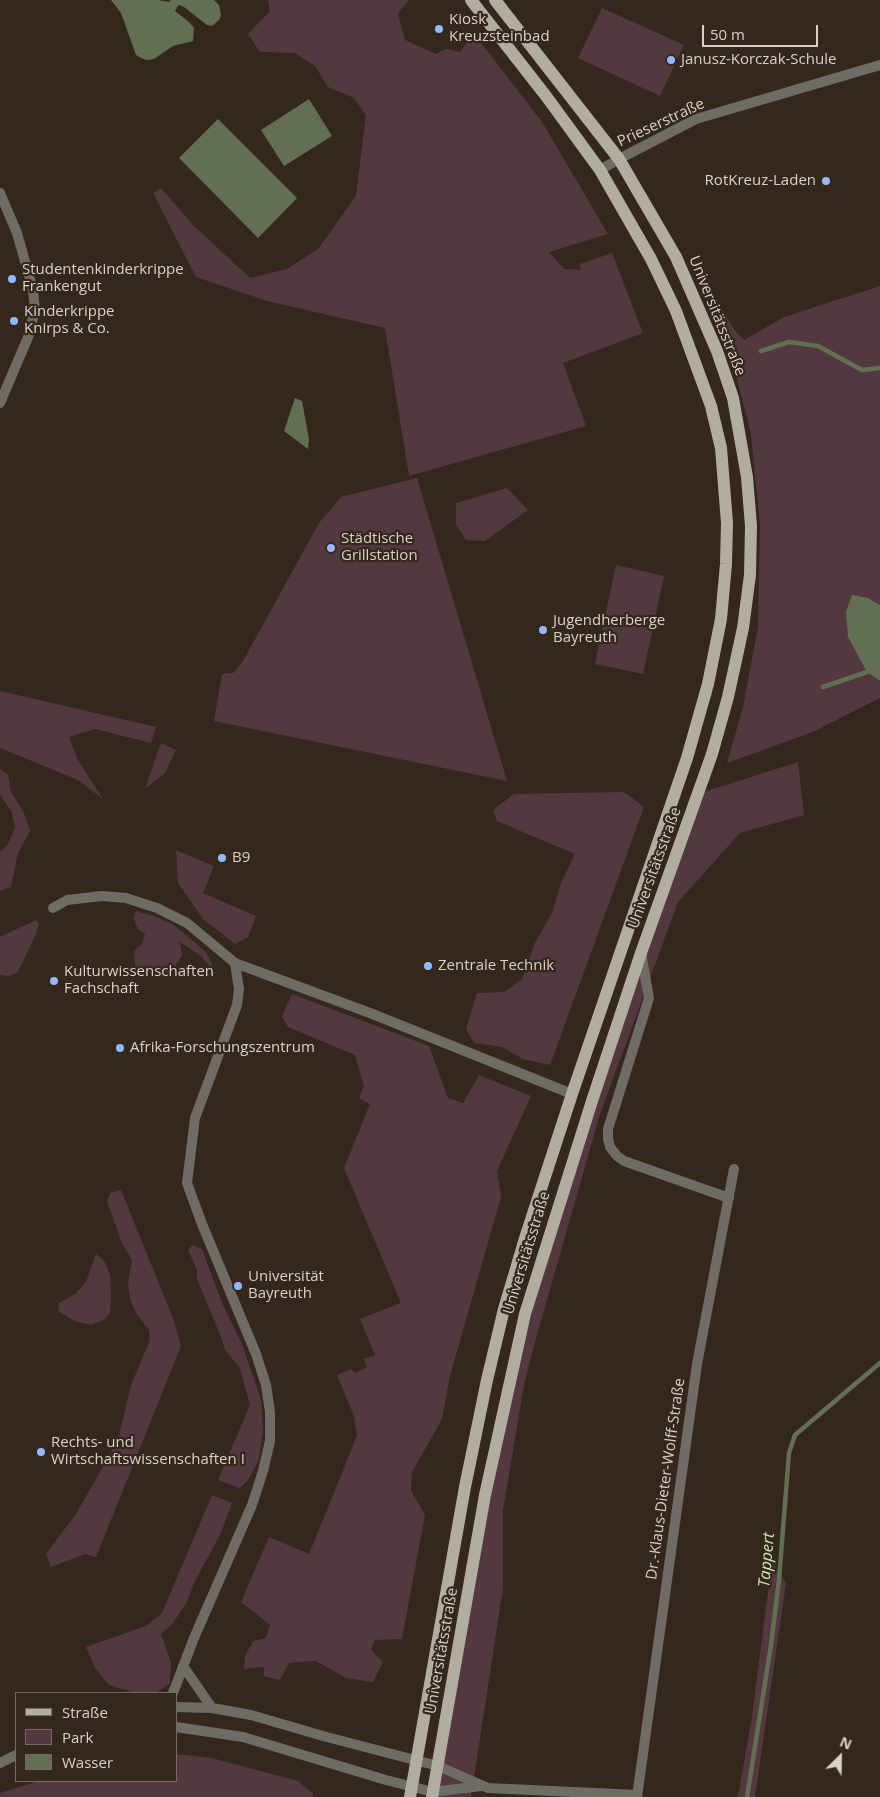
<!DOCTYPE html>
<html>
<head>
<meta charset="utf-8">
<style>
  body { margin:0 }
  #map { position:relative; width:880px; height:1797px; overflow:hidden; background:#34281d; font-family:"Open Sans",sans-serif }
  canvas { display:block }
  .legend { position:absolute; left:15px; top:1692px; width:162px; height:90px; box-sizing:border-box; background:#34281d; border:1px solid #766b62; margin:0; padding:6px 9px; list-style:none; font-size:15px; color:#d8d0c9 }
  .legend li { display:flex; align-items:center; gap:10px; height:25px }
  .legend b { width:25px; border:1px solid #766b62 }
  .north { position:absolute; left:815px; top:1732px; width:50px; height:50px; -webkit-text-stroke:4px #34281d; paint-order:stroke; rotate:23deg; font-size:14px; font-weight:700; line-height:20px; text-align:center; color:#d8d0c9 }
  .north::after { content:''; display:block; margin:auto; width:18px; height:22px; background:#d8d0c9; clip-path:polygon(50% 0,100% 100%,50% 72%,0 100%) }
  .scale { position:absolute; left:702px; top:25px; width:116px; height:22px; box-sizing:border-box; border:2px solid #d8d0c9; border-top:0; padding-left:6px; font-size:15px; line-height:18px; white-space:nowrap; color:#d8d0c9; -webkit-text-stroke:4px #34281d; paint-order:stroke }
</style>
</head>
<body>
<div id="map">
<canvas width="880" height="1797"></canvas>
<ul class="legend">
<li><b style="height:6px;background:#b2ae9f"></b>Straße</li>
<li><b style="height:14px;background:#533840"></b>Park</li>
<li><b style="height:14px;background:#626f52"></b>Wasser</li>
</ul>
<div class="north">N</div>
<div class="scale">50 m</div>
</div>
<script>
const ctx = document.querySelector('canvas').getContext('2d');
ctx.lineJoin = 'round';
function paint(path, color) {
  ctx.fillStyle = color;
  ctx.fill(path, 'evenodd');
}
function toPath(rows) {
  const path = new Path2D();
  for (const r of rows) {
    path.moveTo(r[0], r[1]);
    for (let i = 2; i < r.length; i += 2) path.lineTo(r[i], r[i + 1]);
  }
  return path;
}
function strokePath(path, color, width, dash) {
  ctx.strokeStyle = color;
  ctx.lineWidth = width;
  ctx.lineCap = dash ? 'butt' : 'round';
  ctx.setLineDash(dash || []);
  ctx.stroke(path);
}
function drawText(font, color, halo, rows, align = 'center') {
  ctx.font = font + ' "Open Sans",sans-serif';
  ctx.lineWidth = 4.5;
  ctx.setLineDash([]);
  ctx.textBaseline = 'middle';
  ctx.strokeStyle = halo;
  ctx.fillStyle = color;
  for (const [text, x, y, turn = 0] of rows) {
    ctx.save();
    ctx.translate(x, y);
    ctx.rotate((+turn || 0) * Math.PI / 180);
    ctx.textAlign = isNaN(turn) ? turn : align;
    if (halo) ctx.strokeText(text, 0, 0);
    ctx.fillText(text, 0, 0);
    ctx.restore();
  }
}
paint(toPath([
  [268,0,409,0,398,13,405,40,436,54,446,49,460,52,468,41,479,40,542,122,608,234,549,252,564,269,581,270,580,264,612,253,643,333,563,363,586,426,409,476,385,328,267,301,196,277,153,193,161,188,193,225,250,278,287,269,318,249,356,196,366,115,354,98,328,87,315,66,295,53,260,52,248,34,270,11],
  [602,8,684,45,660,96,578,58],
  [695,263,734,329,744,340,784,317,880,286,880,605,868,598,867,672,880,681,880,698,813,732,727,763,743,707,758,627,760,524,751,434,730,350,692,264],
  [417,478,507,781,214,721,222,674,233,673,243,661,319,523,341,497],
  [507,488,528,510,485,541,466,540,456,525,456,503],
  [616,565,664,576,643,674,595,664],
  [0,691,156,727,151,743,95,729,69,737,78,760,103,799,78,780,0,748],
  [161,743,176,750,165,773,145,789],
  [798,762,804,815,740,833,678,902,600,1114,535,1342,524,1385,503,1510,503,1588,471,1797,438,1797,487,1498,513,1386,549,1247,608,1065,704,792],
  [0,769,8,774,11,792,24,813,30,831,18,853,11,887,0,891,0,852,7,846,15,828,12,812,0,795],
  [624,792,644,807,550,1065,523,1059,502,1047,474,1043,466,1029,477,993,504,992,522,979,535,943,553,911,560,885,575,854,497,821,493,810,514,794],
  [176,850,214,866,203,893,256,916,248,937,235,944,203,919,178,883],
  [136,911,154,916,174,925,206,952,217,975,201,956,180,942,182,955,175,966,164,974,158,971,145,968,140,971,135,965,134,951,142,944,145,934,138,929,133,918],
  [36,920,39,924,36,934,18,972,9,976,0,975,0,937],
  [292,994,429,1046,448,1098,463,1103,479,1075,531,1096,497,1171,501,1197,450,1376,442,1419,412,1472,411,1491,425,1515,402,1639,375,1640,371,1650,383,1662,373,1682,346,1678,316,1661,289,1663,280,1680,264,1676,264,1667,244,1669,245,1656,253,1641,266,1638,270,1625,241,1602,269,1537,309,1554,357,1436,354,1416,337,1375,352,1369,355,1373,367,1367,364,1359,375,1355,360,1319,401,1303,344,1168,370,1104,359,1098,364,1086,355,1055,288,1027,282,1016],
  [121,1190,174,1321,181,1346,96,1557,85,1554,51,1567,46,1554,76,1514,118,1440,131,1385,150,1340,149,1330,136,1313,130,1299,128,1283,132,1260,122,1243,107,1201,110,1193],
  [193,1245,202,1249,222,1303,242,1344,261,1400,263,1430,259,1459,249,1479,240,1488,218,1480,250,1405,240,1368,225,1350,221,1337,197,1279,197,1270,188,1250],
  [96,1254,105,1262,110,1275,111,1298,110,1313,104,1320,91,1325,75,1321,58,1311,59,1303,75,1294,86,1282],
  [212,1495,232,1503,221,1533,194,1583,186,1604,172,1624,161,1634,171,1662,170,1683,156,1693,135,1693,109,1685,95,1668,86,1647,146,1626,162,1613],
  [772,1562,786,1583,755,1797,738,1797,752,1716],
  [176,1754,212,1758,298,1781,313,1794,313,1797,0,1797,0,1793,39,1781,176,1781]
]), '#533840');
paint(toPath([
  [111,0,158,0,169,2,171,0,214,0,219,5,221,15,219,20,212,26,207,25,184,7,179,5,177,7,175,11,189,22,194,28,193,41,173,46,154,59,147,60,141,58,136,55,121,13],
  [309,99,332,136,284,166,261,130],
  [218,119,297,198,258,238,179,158],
  [295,398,302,401,309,439,308,449,284,431],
  [852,595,868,598,880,605,880,681,867,672,848,637,846,612]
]), '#626f52');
strokePath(toPath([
  [761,351,789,342,818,346,862,370,880,368],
  [823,687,867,672],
  [747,1797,771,1645,779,1580,789,1453,795,1435,880,1363]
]), '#626f52', 4.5);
strokePath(toPath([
  [600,170,619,159,696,119,880,65],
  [0,193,17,233,33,290,35,309,29,335,0,403],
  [53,908,67,900,102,896,126,898,157,908,187,923,235,963,370,1013,572,1094],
  [641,953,649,998,608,1129,608,1139,610,1147,617,1156,624,1161,729,1198],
  [183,1666,212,1708],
  [173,1693,194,1638,252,1505,263,1471,270,1441,270,1412,266,1385,256,1354,202,1224,187,1183,195,1118,237,1005,239,989,235,963],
  [176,1707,212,1708,251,1715,323,1736,438,1766,488,1788,637,1795],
  [176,1727,243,1737,386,1780,433,1792,481,1786],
  [0,1763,16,1755],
  [637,1797,697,1364,734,1169]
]), '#6e6c65', 10);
strokePath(toPath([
  [410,1797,465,1487,487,1380,504,1309,526,1235,572,1094,687,758,708,684,721,619,726,564,727,523,721,448,711,406,676,311,651,259,600,170,546,96,471,0],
  [432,1797,485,1495,525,1314,592,1101,641,953,712,754,728,697,743,628,750,575,751,526,747,477,733,398,717,351,676,257,619,159,495,0]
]), '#b2ae9f', 12);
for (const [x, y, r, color] of [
  [439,29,5,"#94b7fd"],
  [671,60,5,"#94b7fd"],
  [826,181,5,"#94b7fd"],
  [12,279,5,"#94b7fd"],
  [14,321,5,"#94b7fd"],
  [331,548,5,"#94b7fd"],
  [543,630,5,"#94b7fd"],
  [222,858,5,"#94b7fd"],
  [428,966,5,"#94b7fd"],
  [54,981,5,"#94b7fd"],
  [120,1048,5,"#94b7fd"],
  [238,1286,5,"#94b7fd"],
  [41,1452,5,"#94b7fd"]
]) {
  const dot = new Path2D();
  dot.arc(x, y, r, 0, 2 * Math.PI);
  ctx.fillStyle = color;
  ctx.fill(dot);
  strokePath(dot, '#34281d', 2);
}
drawText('15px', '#d8d0c9', '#34281d', [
  ["Kiosk",449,20],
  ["Kreuzsteinbad",449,37],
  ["Janusz-Korczak-Schule",681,60],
  ["RotKreuz-Laden",816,181,"right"],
  ["Studentenkinderkrippe",22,270],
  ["Frankengut",22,287],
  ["Kinderkrippe",24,312],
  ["Knirps & Co.",24,329],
  ["Städtische",341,539],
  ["Grillstation",341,556],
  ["Jugendherberge",553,621],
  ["Bayreuth",553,638],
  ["B9",232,858],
  ["Zentrale Technik",438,966],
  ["Kulturwissenschaften",64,972],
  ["Fachschaft",64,989],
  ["Afrika-Forschungszentrum",130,1048],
  ["Universität",248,1277],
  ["Bayreuth",248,1294],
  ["Rechts- und",51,1443],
  ["Wirtschaftswissenschaften I",51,1460]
], 'left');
drawText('15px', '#d8d0c9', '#34281d', [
  ["Prieserstraße",661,123,-25],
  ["Universitätsstraße",717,316,68],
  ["Universitätsstraße",655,868,-70],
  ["Universitätsstraße",527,1253,-73],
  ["Dr.-Klaus-Dieter-Wolff-Straße",666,1479,-82],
  ["Universitätsstraße",442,1651,-80]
]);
drawText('italic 16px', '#cde6b0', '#34281d', [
  ["Tappert",767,1560,-85]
]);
</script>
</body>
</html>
